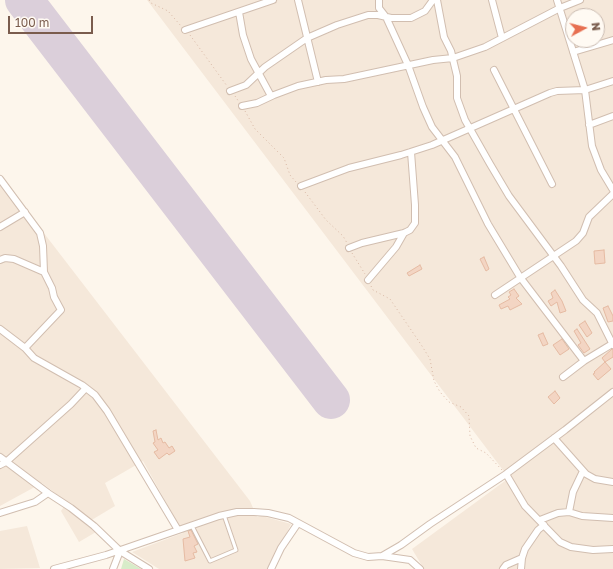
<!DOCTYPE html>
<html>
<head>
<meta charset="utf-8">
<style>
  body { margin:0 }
  #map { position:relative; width:613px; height:569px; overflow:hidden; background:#fdf6ec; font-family:"Golos Text",sans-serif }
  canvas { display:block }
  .north { position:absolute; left:565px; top:8px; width:40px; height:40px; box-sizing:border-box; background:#fffaf3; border:1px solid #cabbb1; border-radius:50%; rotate:83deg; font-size:11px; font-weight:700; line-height:16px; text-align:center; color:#7a5c4d }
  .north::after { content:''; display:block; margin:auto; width:14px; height:18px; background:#e76f51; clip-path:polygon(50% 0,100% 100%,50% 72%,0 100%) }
  .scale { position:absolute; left:8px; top:16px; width:85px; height:18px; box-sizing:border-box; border:2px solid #7a5c4d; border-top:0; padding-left:5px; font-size:12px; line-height:14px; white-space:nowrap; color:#7a5c4d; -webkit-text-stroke:3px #fffaf3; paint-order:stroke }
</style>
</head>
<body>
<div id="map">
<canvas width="613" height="569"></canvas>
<div class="north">N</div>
<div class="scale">100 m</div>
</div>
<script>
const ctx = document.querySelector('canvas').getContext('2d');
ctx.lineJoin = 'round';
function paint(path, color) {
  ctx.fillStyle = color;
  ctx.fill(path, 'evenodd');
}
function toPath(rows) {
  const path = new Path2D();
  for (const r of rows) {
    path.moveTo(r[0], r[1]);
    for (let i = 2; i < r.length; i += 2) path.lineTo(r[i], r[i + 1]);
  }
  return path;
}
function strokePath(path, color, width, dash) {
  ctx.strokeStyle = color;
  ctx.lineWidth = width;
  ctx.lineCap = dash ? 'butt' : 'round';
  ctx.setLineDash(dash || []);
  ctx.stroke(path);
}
paint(toPath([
  [147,0,613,0,613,569,424,569,412,549,509,478],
  [573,16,597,16,597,40,573,40],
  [0,176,250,501,257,517,262,516,291,524,269,569,159,569,132,552,183,533,143,461,105,483,115,506,85,524,96,532,79,542,61,511,67,502,42,483,0,506],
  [27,526,40,568,0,569,0,531]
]), '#f5e8da');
paint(toPath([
  [124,559,141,569,121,569]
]), '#d8ecc9');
strokePath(toPath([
  [24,0,331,400]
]), '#dbcfda', 38);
const building = toPath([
  [604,250,605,263,595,264,594,251,604,250],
  [484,257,489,269,486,271,480,259,484,257],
  [420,265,422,269,409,276,407,273,420,265],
  [514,289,519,296,516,298,522,304,510,310,508,306,501,309,499,305,510,299,508,297,511,295,509,292,514,289],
  [555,290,562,301,566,311,560,313,557,302,551,306,548,301,553,298,551,293,555,290],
  [608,306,613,316,613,321,608,322,603,308,608,306],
  [585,321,592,333,587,337,579,325,585,321],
  [577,329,590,349,584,353,578,345,581,343,574,331,577,329],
  [543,333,548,344,543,346,538,335,543,333],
  [562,339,569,349,560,355,553,345,562,339],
  [612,349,613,349,613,357,605,362,602,358,612,349],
  [605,362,611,369,598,380,593,374,595,373,594,372,605,362],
  [555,391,560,398,554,404,548,397,555,391],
  [156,430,158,440,161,438,163,443,165,442,169,448,172,446,175,451,169,455,167,453,159,459,154,452,158,450,153,443,155,442,153,431,156,430],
  [191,530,198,544,194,546,197,552,193,553,195,558,185,561,183,539,190,537,188,531,191,530]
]);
paint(building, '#f3d5c3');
strokePath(building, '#e6bba3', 1);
const service = toPath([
  [192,526,210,561,236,550,224,515]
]);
const minor = toPath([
  [298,0,318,82],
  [379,0,379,8,386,17,408,65,423,107,432,127,455,157,488,224,520,277,584,361],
  [437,0,444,37,451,51,457,76,457,98,465,120,490,164,509,196,561,266,583,300,597,313,613,345],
  [492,0,502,38],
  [557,0,585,90,592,146,601,170,613,190],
  [239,12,243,35,251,59,271,96],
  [185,30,273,0],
  [573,52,613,40],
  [494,70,552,184],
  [230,91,246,85,265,67,307,38,337,25,368,15,378,15,391,18,411,18,425,11,433,0],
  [242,106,257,103,274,95,298,86,326,80,344,79,433,60,453,58,485,47,560,8,580,0],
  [589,125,613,116],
  [0,179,40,233,43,246,44,272,52,288,54,297,61,310,25,348],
  [301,186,349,168,401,155,432,145,550,93,557,91,585,90,613,81],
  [0,227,25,212],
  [349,248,362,243,404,233,410,230,415,223,415,205,411,152],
  [0,260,5,258,14,259,44,272],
  [368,280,396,247,404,233],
  [495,295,576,241,583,233,589,217,613,194],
  [0,329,25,348,34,358,82,385,95,395,107,411,178,530],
  [563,377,584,361,612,344],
  [554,438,586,474,595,479,613,482],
  [0,457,48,493,71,508,94,526,120,551,149,569],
  [0,465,6,462,71,404,86,388],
  [506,474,525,506,560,542,571,547,593,550,613,549],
  [569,512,573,492,583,471],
  [0,513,35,502,48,493],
  [540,520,558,513,569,512,582,516,613,518],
  [382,556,410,560,420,569],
  [54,569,106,555,219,516,237,512,254,512,268,513,289,518,354,553,368,557,382,556,401,545,430,524,506,474,565,430,613,392],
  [113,569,120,551],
  [271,569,281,548,298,523],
  [503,569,506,565,522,558],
  [521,569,522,558,525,549,538,530,544,525]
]);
strokePath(service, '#d1beb0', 5);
strokePath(minor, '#d1beb0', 8);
strokePath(toPath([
  [149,0,151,3,168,11,181,26],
  [190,35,227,86],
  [235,96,239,102],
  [245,111,255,129,284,158,290,175,296,182],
  [305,192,326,220,343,236,347,243],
  [352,253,365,274],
  [371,286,373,290,390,299,422,346,430,359,434,381,440,392,449,402,461,407,469,416,470,436,476,448,486,453,502,470]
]), '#d9b8a5', 1, [1, 3]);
strokePath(service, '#fff', 3);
strokePath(minor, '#fff', 6);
</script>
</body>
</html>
